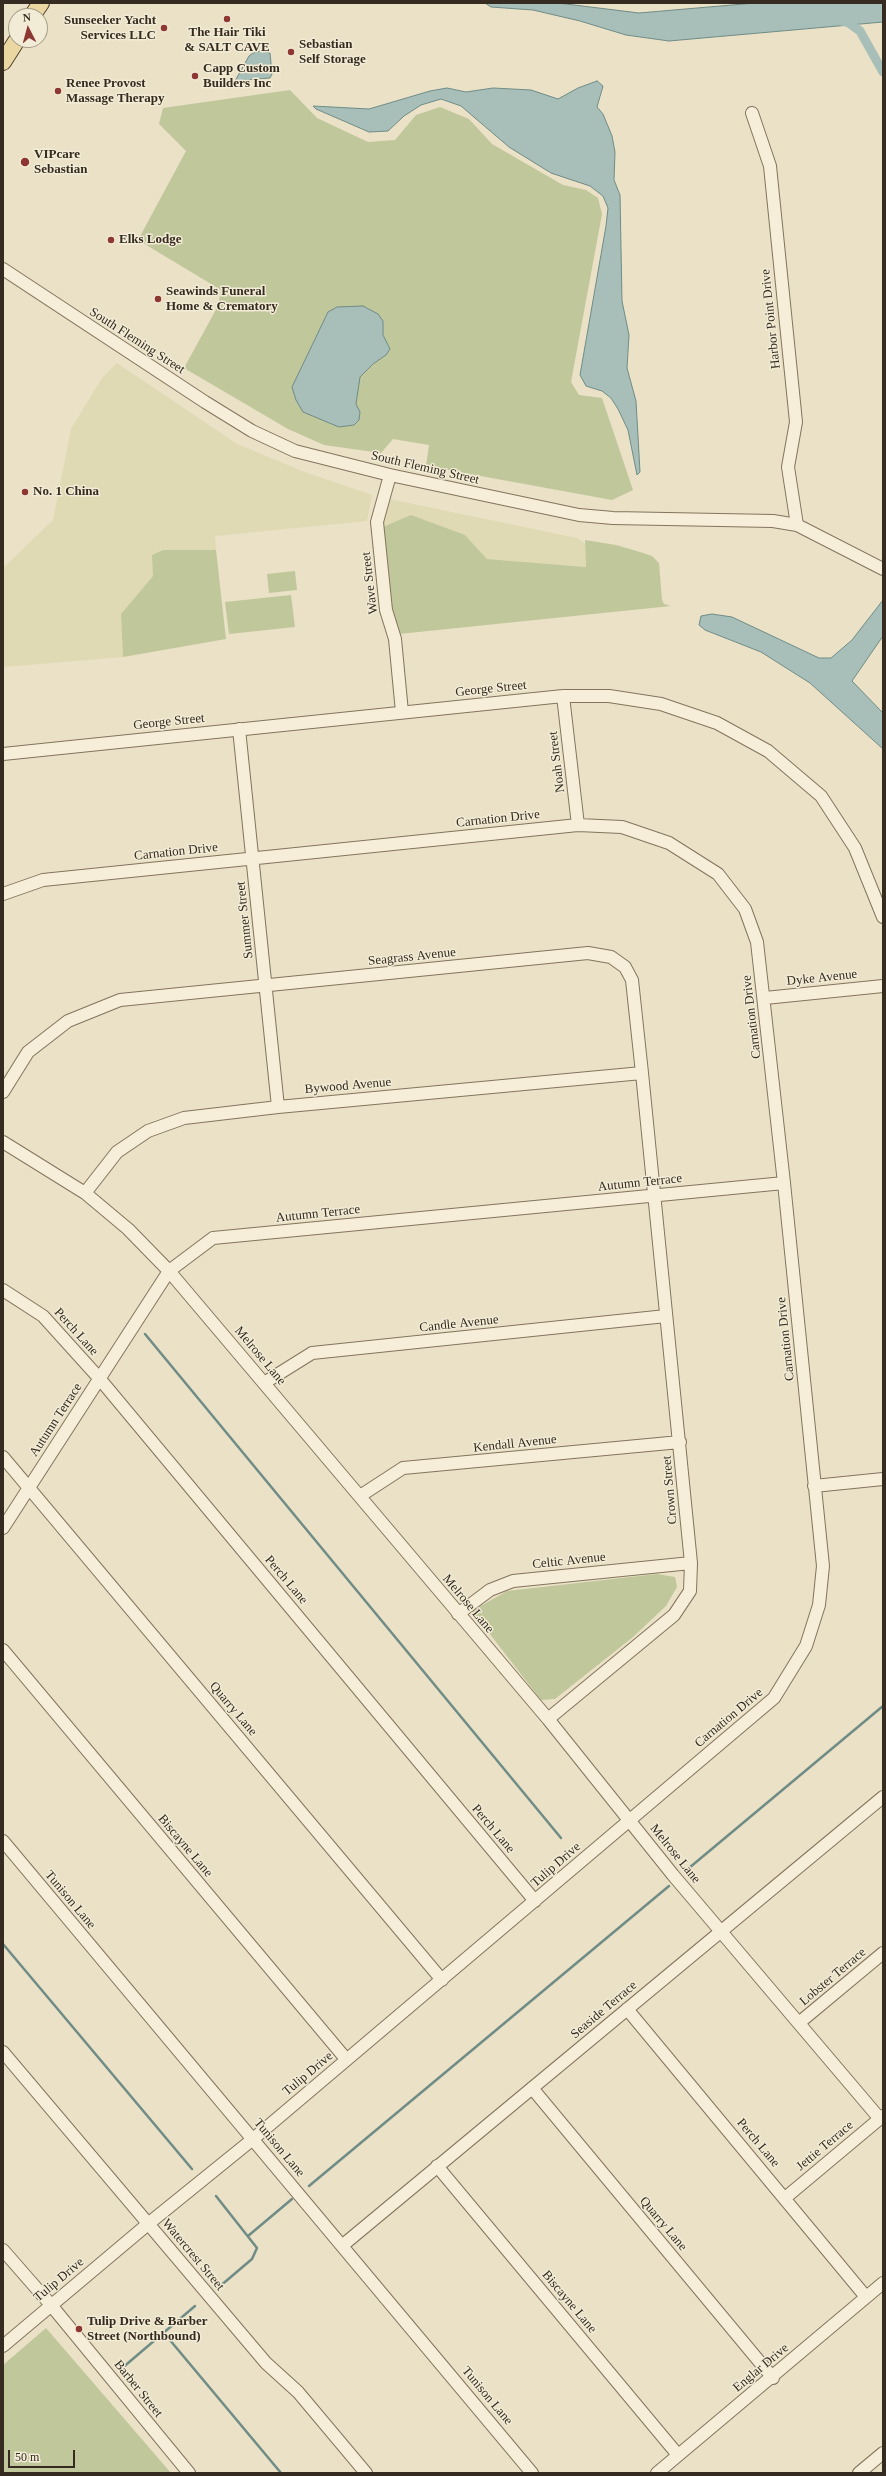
<!DOCTYPE html>
<html>
<head>
<meta charset="utf-8">
<style>
  body { margin:0 }
  #map { position:relative; width:886px; height:2476px; overflow:hidden; background:#eae1c6; font-family:"Times New Roman",serif }
  canvas { display:block }
  .frame { position:absolute; inset:0; border:4px solid #352b20; pointer-events:none }
  .north { position:absolute; left:8px; top:8px; width:40px; height:40px; box-sizing:border-box; background:#f2ebd5; border:1px solid #a69e8d; border-radius:50%; rotate:354deg; font-size:11px; font-weight:700; line-height:16px; text-align:center; color:#352b20 }
  .north::after { content:''; display:block; margin:auto; width:14px; height:18px; background:#8d3733; clip-path:polygon(50% 0,100% 100%,50% 72%,0 100%) }
  .scale { position:absolute; left:8px; top:2450px; width:67px; height:18px; box-sizing:border-box; border:2px solid #352b20; border-top:0; padding-left:5px; font-size:12px; line-height:14px; white-space:nowrap; color:#352b20; -webkit-text-stroke:3px #f2ebd5; paint-order:stroke }
</style>
</head>
<body>
<div id="map">
<canvas width="886" height="2476"></canvas>
<div class="frame"></div>
<div class="north">N</div>
<div class="scale">50 m</div>
</div>
<script>
const ctx = document.querySelector('canvas').getContext('2d');
ctx.lineJoin = 'round';
function paint(path, color) {
  ctx.fillStyle = color;
  ctx.fill(path, 'evenodd');
}
function toPath(rows) {
  const path = new Path2D();
  for (const r of rows) {
    path.moveTo(r[0], r[1]);
    for (let i = 2; i < r.length; i += 2) path.lineTo(r[i], r[i + 1]);
  }
  return path;
}
function strokePath(path, color, width, dash) {
  ctx.strokeStyle = color;
  ctx.lineWidth = width;
  ctx.lineCap = dash ? 'butt' : 'round';
  ctx.setLineDash(dash || []);
  ctx.stroke(path);
}
function drawText(font, color, halo, rows, align = 'center') {
  ctx.font = font + ' "Times New Roman",serif';
  ctx.lineWidth = 3;
  ctx.setLineDash([]);
  ctx.textBaseline = 'middle';
  ctx.strokeStyle = halo;
  ctx.fillStyle = color;
  for (const [text, x, y, turn = 0] of rows) {
    ctx.save();
    ctx.translate(x, y);
    ctx.rotate((+turn || 0) * Math.PI / 180);
    ctx.textAlign = isNaN(turn) ? turn : align;
    if (halo) ctx.strokeText(text, 0, 0);
    ctx.fillText(text, 0, 0);
    ctx.restore();
  }
}
paint(toPath([
  [117,363,237,444,302,471,372,495,367,521,215,536,216,550,163,550,153,576,121,614,123,657,3,667,3,568,53,520,71,429,102,378],
  [389,499,577,538,585,544,586,567,487,559,465,535,383,527]
]), '#dfdab4');
paint(toPath([
  [290,90,317,118,368,142,395,140,416,115,440,107,469,119,492,144,563,185,586,190,598,198,602,214,571,382,579,395,602,398,633,490,612,500,426,466,429,445,393,439,381,453,324,445,288,429,184,368,218,306,221,290,138,240,186,151,159,124,163,108],
  [411,515,465,535,487,559,586,567,585,540,616,545,640,552,652,556,659,563,662,600,664,604,671,606,399,634,389,597,383,527],
  [163,550,216,550,226,639,123,657,121,614,153,576,152,555],
  [295,571,297,590,269,593,267,574],
  [291,595,295,627,229,634,225,602],
  [657,1574,675,1577,677,1587,666,1606,633,1637,555,1699,541,1700,472,1611,507,1591],
  [46,2328,171,2473,3,2473,3,2365]
]), '#c0c79b');
const water = toPath([
  [485,3,558,3,639,13,755,3,883,3,883,22,669,41,626,35,580,21,533,10,491,7,485,3],
  [261,51,270,53,272,74,270,78,235,81,249,56,253,53,261,51],
  [597,81,603,86,597,107,603,114,612,136,615,152,614,180,620,195,622,301,629,335,627,368,636,401,640,472,637,475,628,430,618,409,611,398,602,391,586,386,580,375,606,226,608,208,603,196,590,186,551,173,509,147,461,106,441,99,421,105,404,116,388,131,369,132,316,109,313,106,369,109,430,91,447,88,466,92,493,88,531,90,558,99,578,88,597,81],
  [363,306,378,314,383,321,383,335,390,349,386,355,373,364,360,377,356,404,360,412,359,420,354,425,339,427,303,412,296,400,292,387,328,312,337,307,363,306],
  [883,600,883,636,852,681,883,713,883,749,810,683,761,652,705,630,699,625,701,616,712,614,732,617,819,658,831,658,852,640,883,600]
]);
paint(water, '#a7beb9');
strokePath(water, '#6f8c86', 1);
strokePath(toPath([
  [145,1334,561,1838],
  [689,1868,883,1706],
  [3,1944,192,2169],
  [309,2186,669,1886],
  [216,2196,257,2248,252,2259,219,2287],
  [248,2236,292,2199],
  [164,2333,281,2473],
  [121,2369,195,2306]
]), '#6f8c86', 2.5);
strokePath(toPath([
  [841,21,849,23,860,31,883,72]
]), '#a7beb9', 9);
const minor = toPath([
  [752,113,770,166,796,422,788,467,797,525],
  [3,269,205,402,252,431,295,451,390,475,579,515,613,518,773,521,797,525,883,569],
  [390,475,377,522,386,610,395,639,402,712],
  [563,696,578,825],
  [239,729,278,1107],
  [3,754,563,696,609,696,661,704,717,723,768,751,821,796,855,848,883,917],
  [3,894,43,880,578,825,622,827,669,843,718,874,745,909,757,942,784,1183,823,1566,819,1605,806,1646,774,1698,253,2139,148,2224,3,2346],
  [765,998,883,986],
  [3,1092,28,1052,68,1021,120,1000,588,953,611,957,625,967,632,980,642,1073,691,1563,690,1591,674,1615,548,1719],
  [3,1142,85,1193,128,1229,169,1271,548,1719,673,1875,880,2119],
  [85,1193,117,1152,148,1131,184,1118,278,1107,642,1073],
  [3,1290,43,1316,99,1378,535,1901],
  [264,1383,312,1353,666,1316],
  [3,1457,442,1980],
  [814,1486,883,1479],
  [360,1496,403,1468,680,1442],
  [3,1528,169,1271,213,1238,784,1183],
  [458,1614,490,1590,513,1581,691,1563],
  [3,1650,346,2059],
  [3,1841,532,2473],
  [627,2009,866,2297],
  [800,2022,883,1953],
  [3,2052,266,2363,298,2392,366,2473],
  [532,2088,773,2378],
  [437,2166,678,2455],
  [785,2198,883,2116],
  [343,2245,883,1797],
  [3,2250,51,2305,189,2473],
  [657,2473,883,2283],
  [859,2473,883,2453]
]);
const major = toPath([
  [32,16,41,3],
  [3,62,17,40]
]);
strokePath(minor, '#84745e', 14);
strokePath(major, '#524231', 18);
strokePath(minor, '#f6eed9', 12);
strokePath(major, '#ead7a2', 16);
for (const [x, y, r, color] of [
  [227,19,4,"#8d3733"],
  [164,28,4,"#8d3733"],
  [291,52,4,"#8d3733"],
  [195,76,4,"#8d3733"],
  [58,91,4,"#8d3733"],
  [25,162,5,"#8d3733"],
  [111,240,4,"#8d3733"],
  [158,299,4,"#8d3733"],
  [25,492,4,"#8d3733"],
  [79,2329,4,"#8d3733"]
]) {
  const dot = new Path2D();
  dot.arc(x, y, r, 0, 2 * Math.PI);
  ctx.fillStyle = color;
  ctx.fill(dot);
  strokePath(dot, '#f2ebd5', 1.5);
}
drawText('bold 13px', '#352b20', '#f2ebd5', [
  ["Sunseeker Yacht",156,21,"right"],
  ["Services LLC",156,36,"right"],
  ["The Hair Tiki",227,33,"center"],
  ["& SALT CAVE",227,48,"center"],
  ["Sebastian",299,45],
  ["Self Storage",299,60],
  ["Capp Custom",203,69],
  ["Builders Inc",203,84],
  ["Renee Provost",66,84],
  ["Massage Therapy",66,99],
  ["VIPcare",34,155],
  ["Sebastian",34,170],
  ["Elks Lodge",119,240],
  ["Seawinds Funeral",166,292],
  ["Home & Crematory",166,307],
  ["No. 1 China",33,492],
  ["Tulip Drive & Barber",87,2322],
  ["Street (Northbound)",87,2337]
], 'left');
drawText('13px', '#352b20', '#f2ebd5', [
  ["Harbor Point Drive",771,319,-96],
  ["South Fleming Street",137,341,33],
  ["South Fleming Street",425,468,13],
  ["Wave Street",370,583,-97],
  ["George Street",491,689,-6],
  ["George Street",169,722,-6],
  ["Noah Street",557,762,-97],
  ["Carnation Drive",498,819,-6],
  ["Carnation Drive",176,852,-6],
  ["Summer Street",245,920,-96],
  ["Seagrass Avenue",412,957,-6],
  ["Dyke Avenue",822,978,-6],
  ["Carnation Drive",752,1017,-97],
  ["Bywood Avenue",348,1086,-5],
  ["Autumn Terrace",640,1183,-6],
  ["Autumn Terrace",318,1214,-6],
  ["Candle Avenue",459,1324,-6],
  ["Perch Lane",76,1332,48],
  ["Carnation Drive",786,1339,-96],
  ["Melrose Lane",260,1356,50],
  ["Autumn Terrace",56,1420,-57],
  ["Kendall Avenue",515,1444,-6],
  ["Crown Street",670,1490,-95],
  ["Celtic Avenue",569,1561,-6],
  ["Perch Lane",286,1580,50],
  ["Melrose Lane",468,1604,50],
  ["Quarry Lane",233,1709,50],
  ["Carnation Drive",729,1718,-40],
  ["Perch Lane",493,1829,50],
  ["Biscayne Lane",185,1846,50],
  ["Melrose Lane",675,1854,51],
  ["Tulip Drive",556,1865,-41],
  ["Tunison Lane",70,1900,50],
  ["Lobster Terrace",833,1977,-40],
  ["Seaside Terrace",604,2010,-40],
  ["Tulip Drive",308,2074,-40],
  ["Perch Lane",758,2143,50],
  ["Jettie Terrace",825,2146,-40],
  ["Tunison Lane",279,2148,50],
  ["Quarry Lane",663,2224,50],
  ["Watercrest Street",193,2255,50],
  ["Tulip Drive",59,2280,-40],
  ["Biscayne Lane",569,2302,50],
  ["Englar Drive",761,2368,-40],
  ["Barber Street",138,2389,51],
  ["Tunison Lane",487,2396,50]
]);
</script>
</body>
</html>
